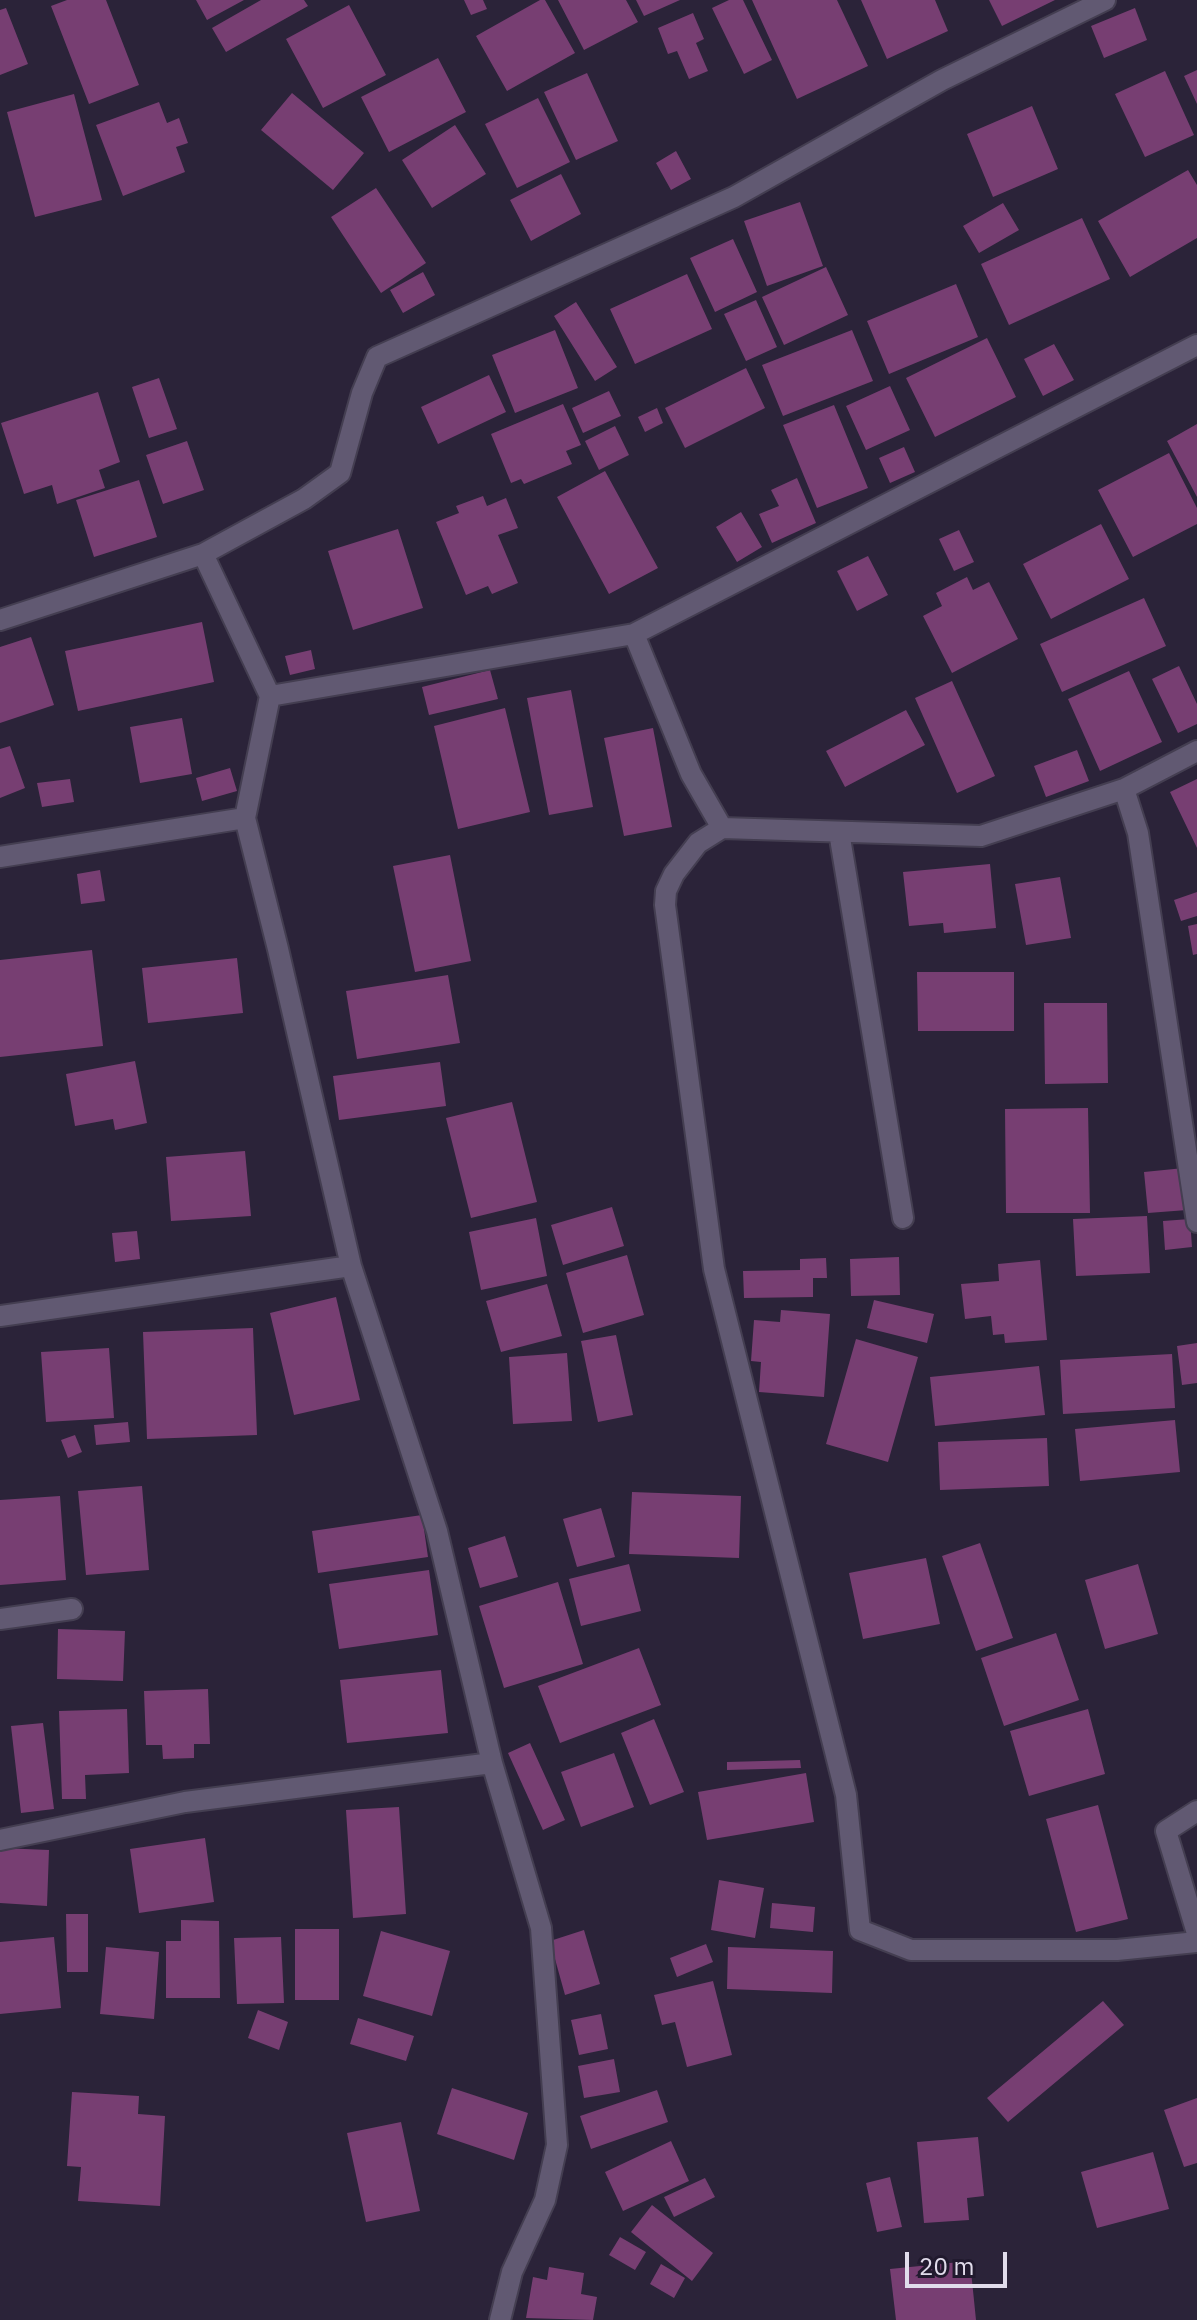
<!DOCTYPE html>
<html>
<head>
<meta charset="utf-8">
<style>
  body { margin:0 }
  #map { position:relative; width:1197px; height:2320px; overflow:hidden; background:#2b2339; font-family:"IBM Plex Sans",sans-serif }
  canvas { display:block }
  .scale { position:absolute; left:905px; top:2252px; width:102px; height:36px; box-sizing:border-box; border:4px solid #e1dceb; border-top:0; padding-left:10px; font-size:24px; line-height:28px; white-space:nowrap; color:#e1dceb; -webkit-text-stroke:6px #211a2e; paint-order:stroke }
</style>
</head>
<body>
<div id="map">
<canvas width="1197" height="2320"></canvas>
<div class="scale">20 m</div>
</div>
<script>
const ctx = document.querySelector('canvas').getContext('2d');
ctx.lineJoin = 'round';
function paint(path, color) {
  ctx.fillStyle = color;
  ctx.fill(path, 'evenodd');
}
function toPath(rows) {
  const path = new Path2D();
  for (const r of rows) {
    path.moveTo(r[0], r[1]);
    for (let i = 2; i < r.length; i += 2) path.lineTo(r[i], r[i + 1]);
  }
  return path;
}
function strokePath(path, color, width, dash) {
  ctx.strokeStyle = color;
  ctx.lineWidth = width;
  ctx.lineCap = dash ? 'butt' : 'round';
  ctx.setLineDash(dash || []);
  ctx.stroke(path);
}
paint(toPath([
  [67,0,106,0,139,85,89,104,51,6],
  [196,0,244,0,207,20],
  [261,0,304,0,308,6,226,52,212,28],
  [464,0,483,0,487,9,471,15],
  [540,0,545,0,575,53,507,91,476,36],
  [558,0,626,0,638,22,584,50],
  [636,0,680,0,644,16],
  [729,0,743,0,772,60,744,74,712,8],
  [752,0,837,0,868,66,797,99],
  [861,0,935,0,948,31,887,59],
  [989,0,1055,0,1002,26],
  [349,5,386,75,323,108,286,39],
  [6,8,28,64,0,75,0,10],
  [1135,8,1147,40,1104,58,1091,26],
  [693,13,704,39,696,43,708,71,689,79,677,51,668,54,658,28],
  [438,58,466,112,389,152,361,97],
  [1197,70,1197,104,1184,76],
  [1165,71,1194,135,1145,157,1115,94],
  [587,73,618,141,576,160,544,92],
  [292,93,364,153,333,190,261,130],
  [74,94,102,200,35,217,7,112],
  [538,98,570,162,517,188,485,124],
  [159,102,167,123,179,118,188,143,176,147,185,172,123,196,96,125],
  [1032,106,1058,169,993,197,967,134],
  [455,125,486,174,432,208,402,160],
  [676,151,691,179,671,190,656,163],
  [1188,170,1197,185,1197,238,1130,277,1098,221],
  [561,174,581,214,531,241,510,200],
  [376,188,426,263,381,293,331,217],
  [800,202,823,266,767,286,744,221],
  [1003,203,1019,230,979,253,963,226],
  [1082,218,1110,279,1009,325,981,264],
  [733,239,757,292,715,312,690,258],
  [826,267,848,315,784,345,762,297],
  [423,272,435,295,403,313,390,290],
  [687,274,712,329,635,364,610,309],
  [956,284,978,337,889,374,867,321],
  [756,300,777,347,746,361,724,314],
  [576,302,617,367,595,381,554,316],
  [555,330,578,388,515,413,492,355],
  [852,330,873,381,783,416,762,365],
  [987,338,1016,397,935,437,906,378],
  [1054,344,1074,380,1043,396,1024,359],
  [746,368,765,408,685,448,665,408],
  [489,375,506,412,438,444,421,407],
  [159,378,177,429,149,438,132,387],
  [890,386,910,430,866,450,846,406],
  [609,391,621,416,583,433,572,408],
  [98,392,120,462,99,470,105,488,57,504,52,485,24,494,1,423],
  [563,404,581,445,566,451,572,464,524,484,521,479,511,483,491,434],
  [834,405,868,488,817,508,783,425],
  [657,408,663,423,645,432,638,417],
  [1197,424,1197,497,1167,441],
  [615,426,629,455,599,470,585,441],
  [187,441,204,490,163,504,146,455],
  [904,447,915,472,890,483,879,458],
  [1169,453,1197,508,1197,524,1133,557,1098,490],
  [605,471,658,568,609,594,557,497],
  [797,478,816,523,772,543,759,514,779,506,771,490],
  [139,480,157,537,94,557,76,500],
  [483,496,487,506,506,498,518,528,498,535,518,583,492,594,488,586,466,595,436,522,459,513,456,506],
  [741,512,762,547,737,562,716,527],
  [1101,524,1129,579,1051,619,1023,564],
  [398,529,423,608,353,630,328,551],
  [959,530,974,562,954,571,939,539],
  [868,556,888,595,857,611,837,571],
  [967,577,973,590,989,582,1018,639,952,673,923,616,942,606,936,593],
  [1144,598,1166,646,1062,692,1040,644],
  [202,622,214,682,78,711,65,651],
  [31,637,54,705,0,723,0,647],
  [311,650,315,669,290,675,285,656],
  [1179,666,1197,704,1197,724,1178,733,1152,679],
  [490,670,498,699,429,715,422,687],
  [1129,671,1162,742,1100,771,1068,699],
  [952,681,995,776,957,793,915,698],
  [571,690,593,807,549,815,527,698],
  [505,708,530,812,458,829,434,726],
  [906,710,925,745,845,787,826,751],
  [182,718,192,774,140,783,130,727],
  [653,728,672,827,624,836,604,738],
  [10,746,25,788,0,798,0,749],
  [1077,750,1089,781,1046,797,1034,766],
  [230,768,237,791,202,801,196,778],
  [70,779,74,802,42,807,37,783],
  [1197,779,1197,848,1170,792],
  [450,855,471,961,415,972,393,866],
  [990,864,996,928,944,933,943,923,909,926,903,872],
  [100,870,105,901,81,904,77,874],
  [1060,877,1071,938,1026,945,1015,884],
  [1197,892,1197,916,1181,921,1174,900],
  [1197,924,1197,954,1193,955,1188,926],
  [92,950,103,1046,0,1057,0,960],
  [237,958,243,1013,148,1023,142,968],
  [917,972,1014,972,1014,1031,918,1031],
  [448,975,460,1043,357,1059,346,991],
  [1044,1003,1107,1003,1108,1083,1045,1084],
  [135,1061,147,1123,115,1130,113,1119,75,1126,66,1074],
  [440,1062,446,1106,339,1120,333,1076],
  [512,1102,537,1202,471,1218,446,1118],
  [1088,1108,1090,1213,1006,1213,1005,1109],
  [245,1151,251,1216,171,1221,166,1157],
  [1184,1168,1187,1210,1148,1213,1144,1172],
  [612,1207,624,1246,563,1265,551,1225],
  [1147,1216,1150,1273,1076,1276,1073,1219],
  [536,1218,547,1276,481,1290,469,1232],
  [1190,1219,1192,1247,1165,1250,1163,1221],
  [137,1231,140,1259,115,1262,112,1233],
  [627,1255,644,1315,583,1333,566,1273],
  [899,1257,900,1295,851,1296,850,1259],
  [826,1258,827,1278,813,1278,813,1297,744,1298,743,1271,800,1270,800,1259],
  [1040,1260,1047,1340,1005,1343,1004,1334,993,1335,991,1316,965,1319,961,1284,999,1281,998,1264],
  [547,1284,562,1336,501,1352,486,1301],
  [336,1297,360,1400,294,1415,270,1313],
  [874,1300,934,1314,927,1343,867,1328],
  [781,1310,830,1314,824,1397,759,1392,761,1362,751,1361,754,1320,780,1322],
  [253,1328,257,1435,147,1439,143,1332],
  [616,1335,633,1415,598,1422,581,1341],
  [856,1339,918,1357,888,1462,826,1444],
  [1197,1343,1197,1383,1182,1385,1177,1346],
  [109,1348,114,1418,46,1422,41,1352],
  [567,1353,572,1421,513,1424,509,1357],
  [1172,1354,1175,1408,1063,1414,1060,1360],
  [1039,1366,1045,1415,935,1426,930,1377],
  [1175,1420,1180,1472,1080,1481,1075,1429],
  [128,1422,130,1442,96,1445,94,1425],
  [75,1435,82,1452,68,1458,61,1440],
  [1047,1438,1049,1486,940,1490,938,1442],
  [142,1486,149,1570,86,1575,78,1491],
  [632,1492,741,1496,739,1558,629,1554],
  [60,1496,66,1580,0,1585,0,1500],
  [601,1508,615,1557,577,1567,563,1519],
  [422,1515,428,1557,318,1573,312,1531],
  [505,1536,518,1577,480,1588,468,1548],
  [980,1543,1013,1638,976,1651,942,1556],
  [926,1558,940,1624,863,1639,849,1573],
  [629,1564,641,1611,581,1626,569,1579],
  [1138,1564,1158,1634,1105,1649,1085,1580],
  [429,1570,438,1635,339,1649,329,1584],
  [558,1582,583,1664,504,1688,479,1606],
  [58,1629,125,1631,123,1681,57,1679],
  [1056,1633,1079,1700,1004,1726,981,1658],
  [639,1648,661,1705,560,1743,538,1686],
  [441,1670,448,1733,347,1743,340,1680],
  [208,1689,210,1744,194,1744,194,1758,163,1759,162,1745,146,1745,144,1691],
  [127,1709,129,1773,85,1775,86,1799,62,1799,59,1711],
  [1088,1709,1105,1774,1029,1796,1010,1731],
  [654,1719,684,1792,650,1805,621,1733],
  [43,1723,54,1809,21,1813,11,1726],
  [530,1743,565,1820,543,1830,508,1753],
  [614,1753,634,1807,581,1827,561,1772],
  [800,1760,801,1768,727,1770,727,1762],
  [806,1773,814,1822,707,1840,698,1792],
  [1098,1805,1128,1919,1076,1932,1046,1819],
  [399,1807,406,1914,353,1918,346,1810],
  [205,1838,214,1902,139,1913,130,1849],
  [0,1848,49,1850,47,1906,0,1903],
  [719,1880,764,1888,755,1938,711,1930],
  [772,1903,815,1907,813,1932,770,1928],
  [66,1914,88,1914,88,1972,67,1972],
  [181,1920,219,1921,220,1998,166,1998,166,1941,181,1941],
  [295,1929,339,1929,339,2000,295,2000],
  [584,1930,600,1984,565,1995,550,1941],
  [381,1931,450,1951,432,2016,363,1996],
  [54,1937,61,2008,0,2014,0,1942],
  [281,1937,284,2003,237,2004,234,1938],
  [706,1944,713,1962,677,1977,670,1958],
  [106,1947,159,1952,154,2019,100,2014],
  [728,1947,833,1951,832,1993,727,1989],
  [713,1981,732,2055,687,2067,675,2022,662,2025,654,1995],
  [1103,2001,1124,2025,1008,2122,987,2098],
  [258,2010,288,2022,279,2050,248,2038],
  [601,2014,608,2049,579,2055,571,2020],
  [358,2018,414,2036,406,2061,350,2044],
  [614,2059,620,2092,584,2098,578,2066],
  [452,2088,528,2113,514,2160,437,2134],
  [657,2090,668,2122,591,2149,580,2116],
  [72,2092,139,2096,138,2114,165,2116,160,2206,78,2201,81,2167,67,2166],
  [1197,2098,1197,2163,1184,2167,1164,2110],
  [401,2122,420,2211,366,2222,347,2133],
  [978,2137,984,2196,967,2198,969,2220,924,2223,917,2142],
  [671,2141,689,2181,623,2211,605,2172],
  [1153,2152,1169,2209,1097,2228,1081,2172],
  [890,2177,902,2227,877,2232,866,2183],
  [705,2178,715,2197,674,2217,664,2197],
  [652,2205,713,2253,692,2281,631,2232],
  [620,2237,646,2252,635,2270,609,2255],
  [970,2261,976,2320,896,2320,890,2269],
  [661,2264,685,2278,674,2298,650,2284],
  [549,2267,584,2273,581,2294,597,2297,593,2320,526,2318,533,2277,547,2280]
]), '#773e72');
const minor = toPath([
  [203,554,270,696,245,818,278,949,351,1266,437,1531,492,1763,541,1928,557,2145,545,2200,512,2272,500,2320],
  [0,620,203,554,304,499,340,473,362,393,377,357,734,197,942,80,1105,0],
  [634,634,691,774,722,828,698,843,674,874,666,891,665,905,714,1269,846,1795,860,1930,911,1950,1117,1950,1197,1942],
  [270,696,634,634,1197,345],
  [1124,789,1138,833,1197,1222],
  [722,828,981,836,1124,789,1197,751],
  [839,832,903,1218],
  [0,857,245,818],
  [0,1316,351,1266],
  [0,1619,72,1609],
  [1197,1811,1166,1831,1197,1933],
  [0,1840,185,1802,492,1763]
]);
strokePath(minor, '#443e51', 24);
strokePath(minor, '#615972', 20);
</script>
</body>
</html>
